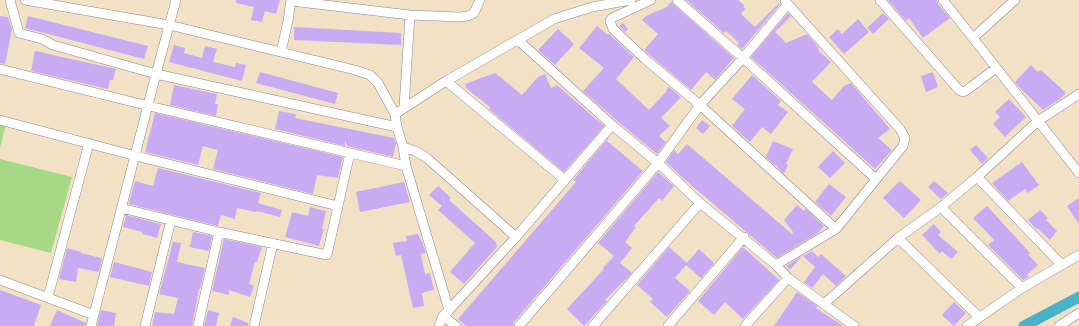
<!DOCTYPE html>
<html>
<head>
<meta charset="utf-8">
<style>
  body { margin:0 }
  canvas { display:block; background:#f3e1c5 }
</style>
</head>
<body>
<canvas width="1079" height="326"></canvas>
<script>
const ctx = document.querySelector('canvas').getContext('2d');
ctx.lineJoin = 'round';
function paint(path, color) {
  ctx.fillStyle = color;
  ctx.fill(path, 'evenodd');
}
function toPath(rows) {
  const path = new Path2D();
  for (const r of rows) {
    path.moveTo(r[0], r[1]);
    for (let i = 2; i < r.length; i += 2) path.lineTo(r[i], r[i + 1]);
  }
  return path;
}
function strokePath(path, color, width, dash) {
  ctx.strokeStyle = color;
  ctx.lineWidth = width;
  ctx.lineCap = dash ? 'butt' : 'round';
  ctx.setLineDash(dash || []);
  ctx.stroke(path);
}
paint(toPath([
  [0,123,6,124,0,148],
  [0,159,72,177,51,253,0,240]
]), '#a7d886');
strokePath(toPath([
  [1024,326,1079,297]
]), '#48b3c6', 11);
paint(toPath([
  [236,0,280,0,276,14,265,11,262,22,251,20,254,7,236,3],
  [686,0,738,0,743,4,745,9,741,14,755,27,779,3,780,4,742,49,737,45,739,43,726,31,724,33],
  [888,0,937,0,938,4,950,18,923,38,909,18,906,21],
  [671,2,734,58,715,80,706,72,691,90,644,50,658,34,642,20,646,16,667,7],
  [788,13,791,16,775,32,786,43,807,34,819,48,818,50,831,62,812,82,832,100,844,86,851,83,890,129,878,138,892,150,875,169,751,57],
  [883,13,889,19,873,34,867,28],
  [0,16,8,17,12,29,5,64,0,63],
  [28,16,148,46,144,59,25,28],
  [858,19,869,32,844,54,829,37,838,29,842,34],
  [623,23,628,29,625,32,619,26],
  [597,26,608,35,609,34,634,57,616,79,649,110,667,91,666,90,669,87,681,97,661,118,670,126,659,136,666,142,657,154,616,120,583,91,604,68,579,48],
  [294,27,401,33,401,45,294,40],
  [558,29,574,44,555,65,538,50],
  [174,45,185,48,184,53,202,58,205,46,217,49,213,62,235,67,236,63,246,65,242,81,169,62],
  [35,51,116,69,113,80,110,80,108,89,31,71],
  [1031,65,1038,72,1041,70,1066,93,1060,99,1043,110,1021,89,1015,82],
  [260,72,338,93,335,104,256,83],
  [933,72,938,87,926,92,921,76],
  [495,73,522,95,538,77,545,74,551,88,557,85,604,126,564,172,489,109,490,107,467,89,465,84],
  [752,75,781,101,778,105,788,112,771,134,762,127,750,142,732,126,745,109,732,99],
  [174,85,217,94,215,104,218,104,216,116,170,105],
  [1009,99,1026,117,1005,137,993,124,1000,117,995,112],
  [279,111,296,114,295,118,394,138,396,143,393,157,347,146,345,140,345,146,275,129],
  [155,113,343,157,338,178,317,175,313,194,213,169,218,150,203,146,198,165,145,152],
  [702,120,710,126,703,134,696,128],
  [610,136,607,141,643,171,514,322,513,326,466,326,458,319,576,182,573,180],
  [773,141,793,149,786,164,788,165,784,174,777,167,778,166,773,164,766,157],
  [687,144,792,234,793,232,784,220,797,205,804,211,806,209,824,226,818,233,777,258,684,179,666,162,674,150,678,154],
  [976,145,988,158,982,164,970,150],
  [833,151,845,163,830,178,818,167],
  [1022,162,1039,185,1028,193,1025,189,1008,201,992,183],
  [158,168,261,193,258,203,282,210,280,217,257,211,256,212,237,208,235,219,221,215,218,226,129,204,135,181,153,186],
  [658,172,674,186,662,201,659,198,634,226,636,227,625,242,632,248,620,263,632,273,605,300,607,301,584,326,567,309,604,269,603,268,614,256,598,243],
  [900,181,921,200,904,218,883,198],
  [934,181,948,193,941,199,928,187],
  [404,182,410,202,360,212,356,192],
  [829,184,846,197,831,216,815,202],
  [438,186,451,198,449,200,496,242,497,247,464,284,450,272,475,243,438,210,442,206,429,195],
  [1079,198,1079,224,1067,206],
  [987,206,1030,253,1028,254,1038,265,1027,275,1029,277,1023,280,988,245,994,240,973,218],
  [310,207,326,211,322,229,324,229,319,246,285,237,292,212,308,216],
  [1040,210,1048,218,1046,220,1057,231,1050,240,1037,228,1036,229,1028,220],
  [126,215,161,224,157,238,142,234,142,232,123,227],
  [934,224,941,232,938,235,958,252,951,259,942,251,940,254,922,235],
  [193,232,212,236,209,251,190,247],
  [418,234,420,239,421,239,426,253,421,254,425,274,430,273,434,290,422,293,424,306,413,308,401,255,396,256,393,243,407,241,406,236],
  [224,239,262,247,257,262,255,262,249,284,254,286,250,297,229,290,229,295,212,291],
  [173,242,181,243,177,262,205,268,200,289,199,289,192,326,152,326,155,312,174,314,178,298,159,294],
  [669,247,687,263,699,249,714,263,701,278,686,265,675,278,690,291,667,317,650,302,653,299,637,285],
  [743,247,779,280,743,319,725,302,714,315,698,301],
  [67,248,81,252,81,253,101,258,102,259,99,272,78,268,76,282,59,279],
  [812,251,818,257,821,254,846,276,836,286,823,274,812,288,804,282,815,267,803,256],
  [802,256,790,270,786,266],
  [114,262,152,272,149,286,110,277],
  [0,290,41,305,34,326,0,326],
  [797,292,817,306,816,308,843,326,774,326],
  [954,302,966,313,954,326,942,315],
  [57,310,86,323,85,326,50,326],
  [101,310,116,313,114,326,97,326],
  [208,310,219,313,216,326,204,326],
  [233,317,248,323,248,326,230,326]
]), '#c8abf2');
const minor = toPath([
  [10,0,19,33,42,39,53,45,156,74,397,127],
  [25,0,169,25,355,70,370,75,378,83,395,114,397,127,403,147,406,166,449,310,443,316,439,326],
  [651,0,612,18,610,21,613,29,645,59,700,105,836,229],
  [677,0,743,58,876,179],
  [880,0,959,90,963,92,967,90,996,68],
  [943,0,1079,173],
  [291,1,410,15,459,17,468,16,474,13,480,0],
  [973,38,1015,0],
  [518,40,612,125,658,163,700,203,776,265,788,278,854,326],
  [281,52,288,21,291,0],
  [0,69,149,106,406,166],
  [446,81,565,180],
  [404,107,410,15],
  [395,114,446,81,554,19,592,7,631,0],
  [0,120,136,156,338,206],
  [403,147,415,151,427,158,516,237],
  [977,177,1061,264],
  [941,207,1022,288],
  [121,208,219,232,327,255,350,153],
  [898,238,979,317],
  [776,265,836,229,903,146,905,138,900,129,785,1],
  [0,280,94,315],
  [48,297,89,143],
  [824,304,898,238,941,207,977,177,1038,121,1079,94],
  [449,310,516,237,612,125],
  [443,316,456,326],
  [91,326,156,74,176,0],
  [145,326,171,220],
  [198,326,219,232],
  [254,326,273,243],
  [519,326,658,163,700,105,743,58,788,4],
  [593,326,700,203],
  [668,326,744,237],
  [745,326,788,278],
  [967,326,1022,288,1079,255],
  [1059,326,1079,313]
]);
strokePath(minor, '#878892', 10);
strokePath(minor, '#fff', 9);
</script>
</body>
</html>
